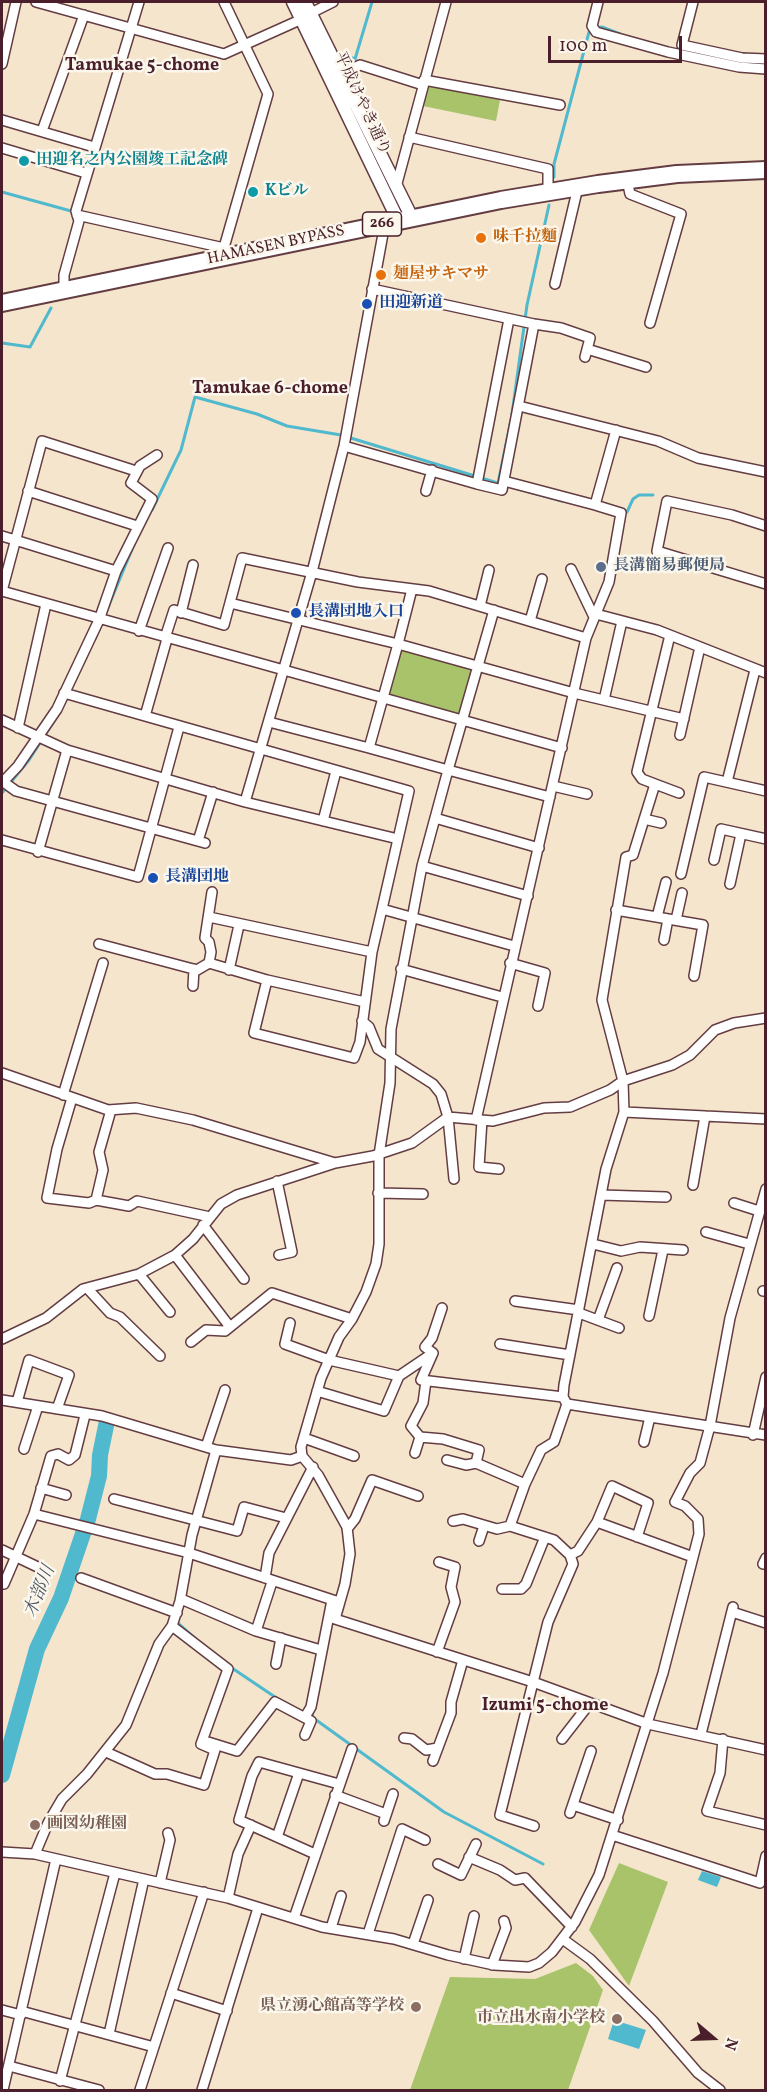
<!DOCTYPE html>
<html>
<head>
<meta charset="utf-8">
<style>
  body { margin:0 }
  #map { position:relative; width:767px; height:2092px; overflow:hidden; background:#f5e5cc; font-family:Vollkorn,serif }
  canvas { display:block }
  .frame { position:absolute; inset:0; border:3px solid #4a1f2b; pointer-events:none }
  .north { position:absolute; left:683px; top:2008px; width:60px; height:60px; -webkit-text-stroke:4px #fbf7ec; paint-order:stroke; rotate:109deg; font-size:16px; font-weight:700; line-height:24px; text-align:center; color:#4a1f2b }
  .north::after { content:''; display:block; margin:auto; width:21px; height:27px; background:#4a1f2b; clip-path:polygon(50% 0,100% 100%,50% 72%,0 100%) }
  .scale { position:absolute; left:548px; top:36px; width:134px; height:27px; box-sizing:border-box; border:3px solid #4a1f2b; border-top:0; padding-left:8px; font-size:18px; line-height:21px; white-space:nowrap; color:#4a1f2b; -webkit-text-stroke:4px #fbf7ec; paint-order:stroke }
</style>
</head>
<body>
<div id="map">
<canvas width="767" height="2092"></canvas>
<div class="frame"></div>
<div class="north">N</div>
<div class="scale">100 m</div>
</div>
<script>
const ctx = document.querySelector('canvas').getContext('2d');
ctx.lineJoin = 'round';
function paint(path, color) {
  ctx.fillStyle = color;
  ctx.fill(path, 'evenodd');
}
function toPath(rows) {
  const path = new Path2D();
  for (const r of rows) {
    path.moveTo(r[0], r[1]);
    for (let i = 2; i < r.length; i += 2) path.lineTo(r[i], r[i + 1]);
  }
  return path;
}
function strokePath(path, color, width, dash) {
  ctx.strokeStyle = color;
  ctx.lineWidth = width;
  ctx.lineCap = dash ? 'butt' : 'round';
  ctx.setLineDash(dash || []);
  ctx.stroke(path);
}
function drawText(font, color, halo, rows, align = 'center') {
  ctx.font = font + ' Vollkorn,"Noto Serif JP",serif';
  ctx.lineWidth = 5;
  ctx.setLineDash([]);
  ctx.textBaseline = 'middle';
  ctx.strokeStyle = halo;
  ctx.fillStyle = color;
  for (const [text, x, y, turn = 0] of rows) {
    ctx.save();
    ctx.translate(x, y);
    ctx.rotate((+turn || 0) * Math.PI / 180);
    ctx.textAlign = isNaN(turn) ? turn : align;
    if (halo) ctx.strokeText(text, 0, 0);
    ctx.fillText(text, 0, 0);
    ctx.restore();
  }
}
paint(toPath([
  [428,84,500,100,496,121,423,106],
  [400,647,475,667,459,715,387,695],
  [619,1863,668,1882,629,1986,589,1930],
  [576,1963,593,1976,603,1990,568,2090,410,2090,450,1977,535,1979]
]), '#a8c369');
paint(toPath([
  [702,1871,721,1877,717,1887,698,1880],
  [614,2020,646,2030,639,2049,608,2039]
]), '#50b9ce');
strokePath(toPath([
  [344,55,355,59,372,2],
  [732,61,752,64],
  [554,177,554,164,589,32,592,28,602,27,620,34],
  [2,192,71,211],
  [2,343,30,347,51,308],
  [512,414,527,305,549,205],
  [498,483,511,420],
  [508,486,562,501],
  [152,510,181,450,195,397,257,414,287,426,341,435,501,484],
  [624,514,627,512,633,499,639,495,653,495],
  [95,639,135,542],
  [2,793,29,760,58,715],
  [178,1623,205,1647],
  [229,1666,278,1699],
  [313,1712,312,1717,444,1812,543,1864]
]), '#50b9ce', 3);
strokePath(toPath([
  [2,1775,37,1649,61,1598,88,1519,99,1476,100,1455,107,1421]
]), '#50b9ce', 16);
const street = toPath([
  [36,2,224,54,302,19],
  [598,2,592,26,596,32,668,52,739,67,766,69],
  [693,2,682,45,742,58,766,59],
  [311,13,333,2],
  [2,64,16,2],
  [340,74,360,65,423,85],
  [424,80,560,105],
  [2,120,94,147],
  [42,131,84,15],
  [409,137,548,169,548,192],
  [2,148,86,173],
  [627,180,630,194,681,214,650,323],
  [396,187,446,2],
  [77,215,224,248],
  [221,258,268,94,224,2],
  [555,284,578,187],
  [372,289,534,324,502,490,477,484],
  [64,291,64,275,79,221,76,211,139,2],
  [534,324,561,328,590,338,585,357],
  [587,349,646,367],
  [519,406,658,441,698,458,766,472],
  [344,446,477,484,509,319],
  [504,481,595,505,616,430],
  [28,491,137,526],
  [426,491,432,470],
  [766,526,732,515,667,501,657,551,766,584],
  [2,536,116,571],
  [571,569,594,617],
  [2,591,562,748],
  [2,591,42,441,136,471],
  [230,603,398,644,412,589],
  [480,606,489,570],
  [494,610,448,770,550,797],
  [181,613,193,565],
  [596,614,657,630,766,673],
  [530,621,542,579],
  [139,631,168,548],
  [165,638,174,610,224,625,242,558,358,582,429,591,586,638,476,1120],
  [586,638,609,582,621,513,595,505],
  [64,693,409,791,382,909],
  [604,700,622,621],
  [145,716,167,639],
  [684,719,574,693,398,644,369,748,448,770,422,866,391,1029,390,1083,379,1155,379,1244,376,1264,366,1292,352,1319,339,1337,321,1378,301,1447,302,1456,318,1475,347,1527,350,1554,345,1584,335,1619,533,1682,648,1724,766,1750],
  [2,720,67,750,245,802,398,839],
  [269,722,369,748],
  [18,728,46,604],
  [680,735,700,647],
  [2,781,16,791,205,843],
  [727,782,755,670],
  [2,783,18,766,57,709,99,620,116,571,152,499,131,483,140,466,157,455],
  [655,784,679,793],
  [553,786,587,794],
  [245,802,312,572,344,446,385,223],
  [435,818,539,848],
  [644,819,661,823],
  [323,821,336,771],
  [2,840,138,877,179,727],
  [198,841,213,792],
  [38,852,67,750],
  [714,860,721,829,766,839],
  [422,866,528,896],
  [681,874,704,777,766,791],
  [730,884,741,834],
  [616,910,703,925,694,976],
  [657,917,666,882],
  [676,920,682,893],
  [664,940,668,919],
  [99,944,197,970,209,963,267,980,254,1033,354,1058,360,1042,372,952,209,917],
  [372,952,382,909,514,946],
  [209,963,211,952,209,942,205,938,212,892],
  [510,963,545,973,538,1006],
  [401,969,502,997],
  [229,970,239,925],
  [267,980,365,1002],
  [193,986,194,969],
  [362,1021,369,1027,378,1049,433,1084,441,1094,448,1117,454,1179],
  [2,1073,108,1110,136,1108,193,1120,335,1163],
  [63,1095,103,963],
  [72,1098,57,1149,47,1198,89,1203,96,1200,129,1206,137,1201,210,1217],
  [624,1112,766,1119],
  [482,1120,479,1167,499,1169],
  [277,1181,292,1252,279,1255],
  [693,1185,705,1116],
  [378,1193,423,1194],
  [601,1195,666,1197],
  [96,1200,103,1170,99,1152,111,1110],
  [734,1203,759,1211],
  [203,1225,244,1279],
  [706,1232,749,1244],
  [593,1244,621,1251,640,1247,683,1250],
  [175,1255,230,1327],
  [139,1274,170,1312],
  [87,1288,110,1313,120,1317,160,1356],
  [763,1291,766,1291],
  [515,1301,579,1310],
  [579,1313,619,1328],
  [649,1316,663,1250],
  [598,1320,617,1268],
  [290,1323,285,1344,329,1360,399,1376,433,1353,421,1380,563,1397],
  [2,1339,46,1318,83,1289,139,1274,175,1255,193,1239,221,1204,237,1195,335,1163,373,1156,412,1143,448,1117,493,1121,544,1108,570,1107,610,1090,623,1081,672,1065,690,1055,715,1030,734,1023,766,1018],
  [191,1342,206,1330,225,1331,272,1293,352,1319],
  [500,1344,570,1355],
  [433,1353,425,1347,432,1338,442,1308],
  [426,1381,423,1403,411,1426,420,1437,443,1439,479,1450,476,1463,525,1484],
  [317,1391,384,1411,399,1376],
  [2,1400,102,1416,216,1450,291,1460,302,1456],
  [17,1402,29,1360,69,1375,57,1409],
  [567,1404,766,1435],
  [753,1435,766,1377],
  [304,1438,354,1456],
  [644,1442,650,1417],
  [206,1447,225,1390],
  [24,1449,38,1406],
  [415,1453,420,1437],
  [447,1460,466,1465,476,1463],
  [41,1488,66,1495],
  [114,1499,237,1531,244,1507,286,1518],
  [34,1514,189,1553,339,1602],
  [453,1521,463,1519,497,1529,510,1526],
  [597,1522,693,1557],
  [347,1529,355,1519,372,1480,418,1496],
  [479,1541,484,1526],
  [2,1550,44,1570],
  [570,1555,578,1551,597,1522,612,1486,648,1503,637,1537],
  [763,1564,766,1558],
  [81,1578,177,1613],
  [265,1578,269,1553,313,1467],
  [4,1584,34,1514,51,1456,58,1454,69,1460,75,1455,85,1415],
  [502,1589,521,1589,526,1584,545,1537],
  [181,1599,256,1631,321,1650],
  [732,1612,766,1623],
  [256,1631,272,1582],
  [437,1652,455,1602,451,1587,455,1567,439,1562],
  [276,1664,281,1638],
  [305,1717,311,1707,332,1600],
  [701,1734,733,1607],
  [404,1738,412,1739,426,1750,438,1748],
  [562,1739,590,1703],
  [723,1739,720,1773,707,1811,766,1825],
  [208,1742,237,1751,275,1702,311,1721,305,1735],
  [106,1752,155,1774,167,1774,204,1785,215,1750,201,1744,228,1669,172,1626],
  [433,1761,451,1713,451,1702,463,1660],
  [335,1795,386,1814],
  [573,1805,618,1820],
  [570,1813,591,1751],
  [384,1821,393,1794],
  [534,1826,500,1815,548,1622,573,1564,570,1555,554,1540,510,1526,525,1484,541,1450,554,1442,567,1404,563,1397,564,1385,606,1169,624,1112,623,1081,602,1000,626,857,633,855,655,784,642,779,637,772,670,635],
  [612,1835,760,1883,766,1856],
  [277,1837,299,1773],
  [2,1852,35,1854,174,1886,228,1898,322,1927,394,1939,448,1955,494,1965,529,1967,539,1963,552,1952,575,1922,599,1875,663,1673,699,1534,698,1519,685,1506,675,1502,690,1473,700,1463,710,1426,730,1318,766,1189],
  [35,1854,48,1823,62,1799,87,1774,126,1725,159,1644,172,1626,180,1601,192,1535,216,1450],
  [315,1854,239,1820,252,1776,259,1762,339,1784],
  [469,1857,500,1870,515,1880,525,1878,572,1927],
  [438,1864,461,1875,476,1844],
  [160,1883,170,1840,168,1833],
  [228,1898,238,1854,251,1825],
  [294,1918,352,1749],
  [331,1928,341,1896],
  [368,1934,402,1829,425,1840],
  [564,1940,590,1959,653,2021,698,2073,720,2090],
  [413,1944,428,1900],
  [464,1959,474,1916],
  [492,1965,506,1928,504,1921],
  [171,1993,227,2011],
  [2,2010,21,2015],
  [21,2011,154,2047],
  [109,2034,144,1879],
  [9,2066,99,2090],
  [60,2081,115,1873],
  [3,2090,56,1859],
  [140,2090,204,1892],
  [202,2090,258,1908]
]);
const secondary = toPath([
  [293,2,398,220],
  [305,2,412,218]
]);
const highway = toPath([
  [2,303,501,200,598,184,677,174,766,170]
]);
strokePath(street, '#643d43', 12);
strokePath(secondary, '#643d43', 15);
strokePath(highway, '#643d43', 20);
strokePath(street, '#fff', 9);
strokePath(secondary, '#fff', 12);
strokePath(highway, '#fff', 16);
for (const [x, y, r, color] of [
  [24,161,6,"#0f9aa8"],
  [253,192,6,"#0f9aa8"],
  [481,238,6,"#e8710a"],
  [381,275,6,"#e8710a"],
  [367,304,6,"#1a4fb4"],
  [601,567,6,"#5c6f8a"],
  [296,613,6,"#1a4fb4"],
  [153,878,6,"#1a4fb4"],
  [35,1825,6,"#8d6e63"],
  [416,2007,6,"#8d6e63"],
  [617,2019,6,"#8d6e63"]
]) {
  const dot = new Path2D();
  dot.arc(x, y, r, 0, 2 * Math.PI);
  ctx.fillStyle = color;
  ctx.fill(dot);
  strokePath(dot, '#fbf7ec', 2);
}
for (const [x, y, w] of [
  [382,224,39]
]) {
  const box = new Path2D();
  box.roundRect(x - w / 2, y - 12, w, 24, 4.5);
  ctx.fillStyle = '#fbf7ec';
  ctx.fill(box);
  strokePath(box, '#4a1f2b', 1.5);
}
drawText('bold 15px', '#4a1f2b', null, [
  ["266",382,224]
]);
drawText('16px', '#4a1f2b', '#fbf7ec', [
  ["平成けやき通り",361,104,65],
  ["HAMASEN BYPASS",276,246,-12]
]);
drawText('bold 16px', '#0d838f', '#fbf7ec', [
  ["田迎名之内公園竣工記念碑",36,161],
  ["Kビル",265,192]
], 'left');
drawText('bold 16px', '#c56008', '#fbf7ec', [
  ["味千拉麵",493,238],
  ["麺屋サキマサ",393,275]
], 'left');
drawText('bold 16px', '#164399', '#fbf7ec', [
  ["田迎新道",379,304],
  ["長溝団地入口",308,613],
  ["長溝団地",165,878]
], 'left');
drawText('bold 16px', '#4e5e75', '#fbf7ec', [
  ["長溝簡易郵便局",613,567]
], 'left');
drawText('bold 16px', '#785e54', '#fbf7ec', [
  ["画図幼稚園",47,1825,"left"],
  ["県立湧心館高等学校",404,2007],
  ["市立出水南小学校",605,2019]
], 'right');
drawText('bold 18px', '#4a1f2b', '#fbf7ec', [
  ["Tamukae 5-chome",142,67],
  ["Tamukae 6-chome",270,390],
  ["Izumi 5-chome",545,1707]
]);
drawText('italic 18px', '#4c5564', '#fbf7ec', [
  ["木部川",41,1592,-68]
]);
</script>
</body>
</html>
